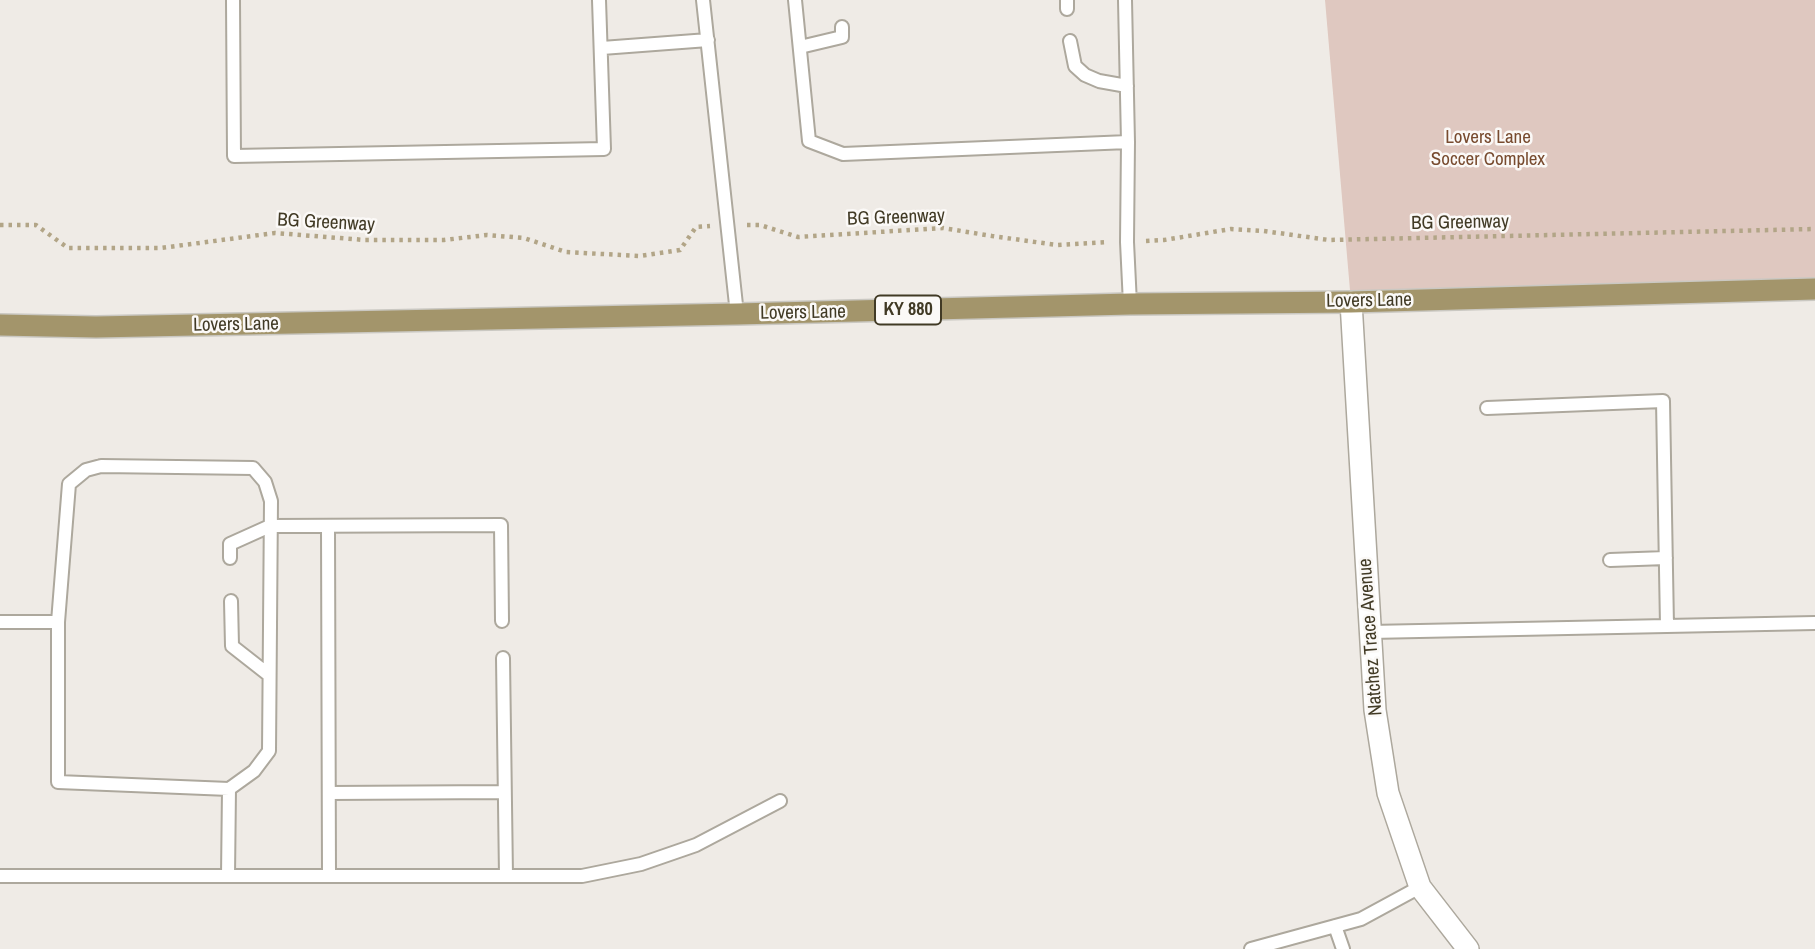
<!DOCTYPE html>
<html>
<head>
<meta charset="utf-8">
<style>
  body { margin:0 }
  canvas { display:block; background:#efebe6 }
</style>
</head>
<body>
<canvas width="1815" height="949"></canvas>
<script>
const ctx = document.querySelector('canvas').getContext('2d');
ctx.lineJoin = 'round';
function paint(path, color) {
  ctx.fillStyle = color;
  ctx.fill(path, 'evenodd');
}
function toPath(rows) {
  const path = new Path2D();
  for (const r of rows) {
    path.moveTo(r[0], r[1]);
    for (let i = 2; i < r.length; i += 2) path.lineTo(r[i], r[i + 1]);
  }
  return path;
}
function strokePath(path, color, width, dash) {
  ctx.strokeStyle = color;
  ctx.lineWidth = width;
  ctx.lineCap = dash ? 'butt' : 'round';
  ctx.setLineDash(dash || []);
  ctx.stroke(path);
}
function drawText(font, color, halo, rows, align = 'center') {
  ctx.font = font + ' "Archivo Narrow",sans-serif';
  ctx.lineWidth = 5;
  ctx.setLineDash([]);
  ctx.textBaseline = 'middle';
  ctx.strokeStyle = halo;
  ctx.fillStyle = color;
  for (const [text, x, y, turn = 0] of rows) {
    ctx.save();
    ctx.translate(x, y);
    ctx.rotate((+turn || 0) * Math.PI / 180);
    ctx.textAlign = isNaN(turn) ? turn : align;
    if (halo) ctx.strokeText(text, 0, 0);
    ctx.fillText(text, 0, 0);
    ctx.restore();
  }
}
paint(toPath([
  [1325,0,1815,0,1815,289,1351,302]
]), '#dfc8c0');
const lane = toPath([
  [233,0,234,156,604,149,599,0],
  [703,0,737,314],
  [795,0,809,141,843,154,1128,142],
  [1067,0,1067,9],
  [1125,0,1128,142,1127,242,1130,304],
  [1070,41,1075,66,1085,75,1099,81,1127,86],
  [800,47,842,37,842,27],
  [602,48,708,40],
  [1487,408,1663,401,1667,626],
  [101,466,253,468,265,482,271,501,269,751,254,771,229,789,58,782,58,622,69,484,86,470,101,466],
  [328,526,329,876],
  [230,558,230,544,270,526,501,525,502,621],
  [1610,560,1666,558],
  [231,601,232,646,269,675],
  [0,622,58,622],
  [1370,632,1815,623],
  [503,658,506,876],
  [329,793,504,792],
  [0,876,582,876,641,864,696,845,780,801],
  [228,876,229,789],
  [1335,926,1343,949],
  [1251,949,1361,919,1420,887]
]);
const street = toPath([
  [1351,302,1375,710,1388,793,1420,887,1468,949]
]);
const primary = toPath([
  [0,325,96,327,737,314,1130,304,1351,302,1815,289]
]);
strokePath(lane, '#ada89d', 16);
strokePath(street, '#ada89d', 24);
strokePath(primary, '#cac8c2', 24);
strokePath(toPath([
  [0,225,36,225,68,248,161,248,275,233,365,240,444,240,487,235,524,238,566,252,639,256,680,250,696,227,710,226],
  [747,225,760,225,798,237,943,228,992,236,1057,245,1109,242],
  [1146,241,1164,240,1231,229,1264,231,1329,240,1815,229]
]), '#b2a587', 4.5, [3.5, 5]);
strokePath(lane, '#fff', 12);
strokePath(street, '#fff', 21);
strokePath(primary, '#a3956b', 21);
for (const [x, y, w] of [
  [908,310,66]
]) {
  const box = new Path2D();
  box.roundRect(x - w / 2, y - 14.5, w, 29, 5);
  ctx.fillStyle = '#fbf9f7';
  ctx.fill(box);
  strokePath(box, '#413a25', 2);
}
drawText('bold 18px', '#413a25', null, [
  ["KY 880",908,310]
]);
drawText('19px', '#784b2f', '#fbf9f7', [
  ["Lovers Lane",1488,138],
  ["Soccer Complex",1488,160]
]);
drawText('19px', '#413a25', '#fbf9f7', [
  ["BG Greenway",896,218,-2],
  ["BG Greenway",326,223,3],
  ["BG Greenway",1460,223,-1],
  ["Lovers Lane",1369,301,-1],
  ["Lovers Lane",803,313,-1],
  ["Lovers Lane",236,325,-1],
  ["Natchez Trace Avenue",1371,637,-94]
]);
</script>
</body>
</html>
